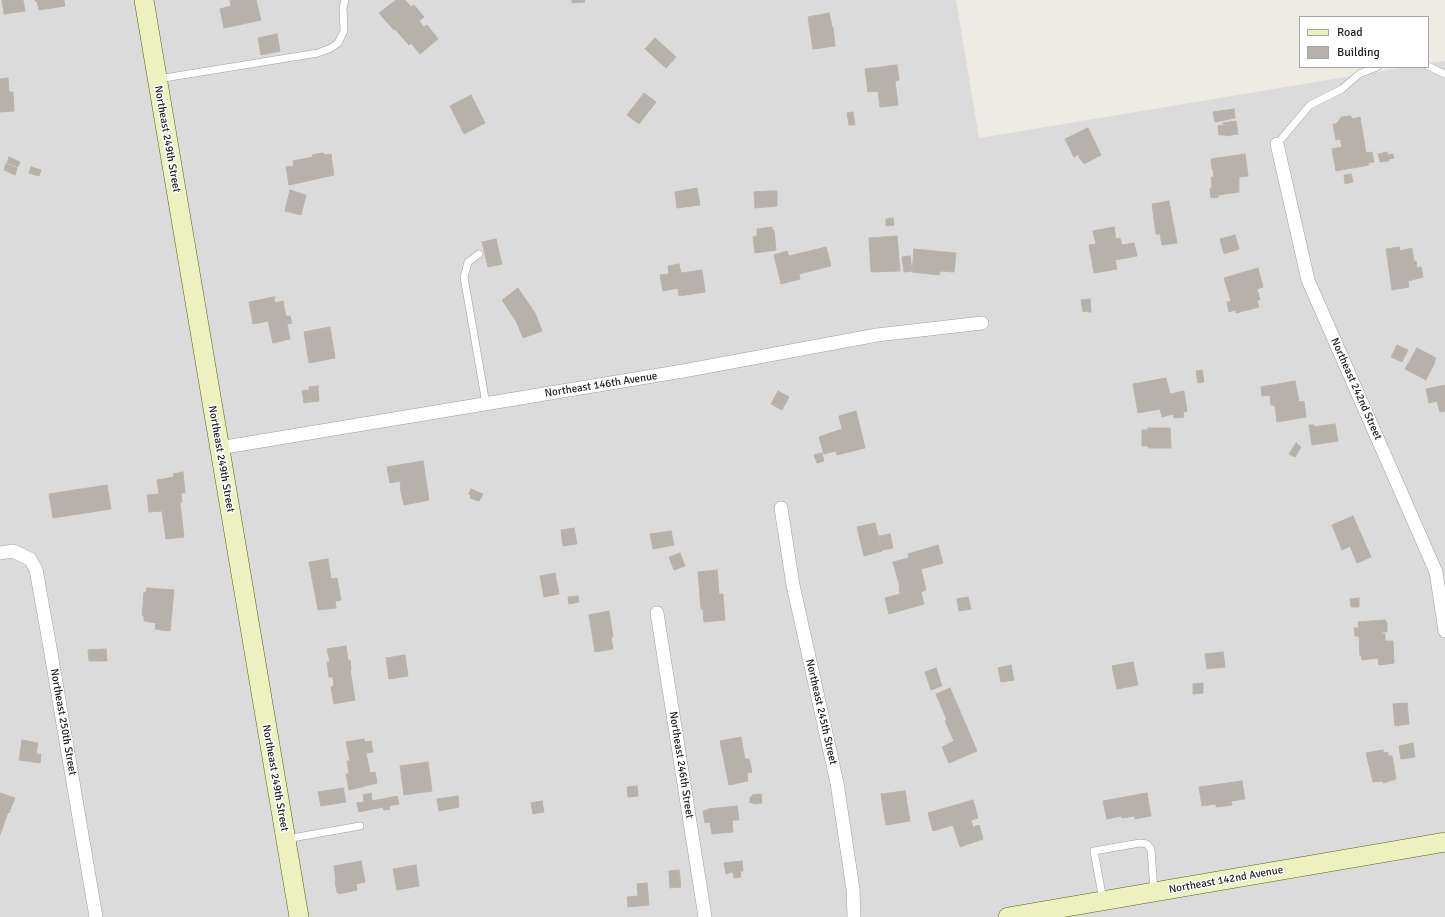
<!DOCTYPE html>
<html>
<head>
<meta charset="utf-8">
<style>
  body { margin:0 }
  #map { position:relative; width:1445px; height:917px; overflow:hidden; background:#eeebe5; font-family:Signika,sans-serif }
  canvas { display:block }
  .legend { position:absolute; left:1299px; top:16px; width:130px; height:52px; box-sizing:border-box; background:#fff; border:1px solid #a5a5a5; margin:0; padding:5px 7px; list-style:none; font-size:12px; color:#1e1e1e }
  .legend li { display:flex; align-items:center; gap:8px; height:20px }
  .legend b { width:20px; border:1px solid #a5a5a5 }
</style>
</head>
<body>
<div id="map">
<canvas width="1445" height="917"></canvas>
<ul class="legend">
<li><b style="height:5px;background:#ecf1bf"></b>Road</li>
<li><b style="height:11px;background:#b7b1ab"></b>Building</li>
</ul>
</div>
<script>
const ctx = document.querySelector('canvas').getContext('2d');
ctx.lineJoin = 'round';
function paint(path, color) {
  ctx.fillStyle = color;
  ctx.fill(path, 'evenodd');
}
function toPath(rows) {
  const path = new Path2D();
  for (const r of rows) {
    path.moveTo(r[0], r[1]);
    for (let i = 2; i < r.length; i += 2) path.lineTo(r[i], r[i + 1]);
  }
  return path;
}
function strokePath(path, color, width, dash) {
  ctx.strokeStyle = color;
  ctx.lineWidth = width;
  ctx.lineCap = dash ? 'butt' : 'round';
  ctx.setLineDash(dash || []);
  ctx.stroke(path);
}
function drawText(font, color, halo, rows, align = 'center') {
  ctx.font = font + ' Signika,sans-serif';
  ctx.lineWidth = 3;
  ctx.setLineDash([]);
  ctx.textBaseline = 'middle';
  ctx.strokeStyle = halo;
  ctx.fillStyle = color;
  for (const [text, x, y, turn = 0] of rows) {
    ctx.save();
    ctx.translate(x, y);
    ctx.rotate((+turn || 0) * Math.PI / 180);
    ctx.textAlign = isNaN(turn) ? turn : align;
    if (halo) ctx.strokeText(text, 0, 0);
    ctx.fillText(text, 0, 0);
    ctx.restore();
  }
}
paint(toPath([
  [0,0,956,0,979,138,1406,67,1428,67,1428,63,1445,61,1445,917,0,917]
]), '#dcdbdb');
const building = toPath([
  [2,0,23,0,25,11,4,14,2,0],
  [35,0,64,0,65,6,39,10,37,1,36,2,35,0],
  [230,0,256,0,261,20,224,28,220,9,231,6,230,0],
  [396,0,405,0,411,7,414,5,424,17,419,21,424,27,427,25,438,39,420,54,411,43,409,45,395,29,394,30,379,13,396,0],
  [572,0,584,0,585,2,572,3,572,0],
  [829,13,832,27,833,27,835,46,813,49,808,17,829,13],
  [277,34,280,51,261,55,258,38,277,34],
  [655,38,676,57,666,68,645,49,655,38],
  [897,65,899,80,895,81,898,105,880,107,878,91,868,92,865,69,897,65],
  [8,78,9,92,13,92,14,111,0,112,0,79,8,78],
  [644,93,656,102,639,124,627,115,644,93],
  [471,95,485,123,464,134,450,106,471,95],
  [1234,109,1235,118,1215,122,1213,112,1234,109],
  [853,112,855,125,849,125,847,113,853,112],
  [1350,116,1353,119,1360,117,1366,153,1372,152,1374,162,1368,163,1369,165,1336,171,1332,149,1342,147,1340,139,1336,140,1333,124,1337,124,1337,122,1339,121,1341,117,1350,116],
  [1236,121,1238,134,1225,136,1225,135,1219,135,1218,126,1224,125,1223,123,1236,121],
  [1088,128,1101,155,1084,164,1079,157,1079,154,1074,157,1065,139,1088,128],
  [1387,152,1388,155,1393,154,1394,158,1389,159,1389,161,1380,162,1378,154,1387,152],
  [323,153,324,155,331,154,334,175,289,185,286,167,294,166,293,161,313,157,312,155,323,153],
  [1245,154,1248,176,1239,177,1239,192,1218,195,1219,197,1211,198,1210,188,1212,188,1211,177,1214,177,1213,169,1212,169,1211,159,1245,154],
  [9,157,20,162,18,167,7,163,9,157],
  [6,164,17,168,15,175,4,170,6,164],
  [31,167,41,170,39,176,29,173,31,167],
  [1351,174,1353,182,1345,184,1344,175,1351,174],
  [697,188,700,205,677,208,675,192,697,188],
  [290,190,306,195,301,215,285,211,290,190],
  [769,191,777,191,777,206,755,208,754,192,769,191],
  [1169,201,1177,243,1162,245,1160,234,1156,234,1152,204,1169,201],
  [893,218,894,225,886,226,886,219,893,218],
  [772,227,772,230,774,230,776,250,755,253,753,237,757,236,757,229,772,227],
  [1114,227,1116,239,1120,238,1122,245,1134,243,1137,256,1115,260,1117,269,1094,273,1089,245,1096,244,1093,231,1114,227],
  [1235,235,1239,249,1224,254,1220,239,1235,235],
  [897,236,900,271,871,272,869,238,897,236],
  [496,239,502,264,488,267,482,242,496,239],
  [826,247,831,266,799,274,800,279,781,284,774,255,787,251,789,256,826,247],
  [1399,247,1400,251,1412,248,1414,262,1416,261,1417,268,1421,267,1423,277,1408,281,1409,287,1392,290,1386,249,1399,247],
  [914,249,956,253,954,272,940,271,939,275,912,272,914,249],
  [910,256,912,271,904,272,902,257,910,256],
  [679,264,681,273,702,270,705,292,679,296,678,288,663,291,660,275,669,274,668,266,679,264],
  [1258,268,1263,287,1257,289,1260,300,1257,300,1259,307,1236,313,1235,310,1229,312,1227,302,1231,301,1224,278,1258,268],
  [518,288,535,313,542,331,523,338,516,321,502,300,518,288],
  [274,297,275,303,283,301,286,316,290,316,292,323,287,324,290,339,273,343,268,321,253,324,249,302,274,297],
  [1090,299,1091,312,1088,312,1088,311,1083,312,1081,300,1090,299],
  [330,327,335,358,309,363,304,332,330,327],
  [1397,345,1408,350,1402,362,1391,357,1397,345],
  [1417,348,1436,358,1434,362,1435,362,1426,380,1405,369,1417,348],
  [1202,370,1204,382,1198,383,1196,371,1202,370],
  [1166,378,1170,394,1184,391,1187,411,1183,412,1184,417,1174,418,1173,414,1162,417,1160,409,1138,413,1133,384,1166,378],
  [1295,381,1299,402,1304,401,1306,417,1277,422,1275,406,1271,405,1270,395,1262,396,1261,387,1295,381],
  [1445,385,1445,411,1440,412,1437,401,1429,403,1426,389,1445,385],
  [318,386,319,401,311,402,309,387,318,386],
  [309,390,310,402,304,403,302,391,309,390],
  [778,391,789,397,782,410,771,404,778,391],
  [856,411,865,448,837,455,836,451,824,454,819,437,842,429,839,416,856,411],
  [1335,424,1338,441,1312,445,1309,425,1314,425,1314,427,1335,424],
  [1148,428,1170,428,1171,448,1148,448,1148,446,1142,446,1142,430,1148,430,1148,428],
  [1296,443,1301,447,1295,457,1289,454,1296,443],
  [822,453,824,461,817,463,814,455,822,453],
  [423,461,429,500,404,505,400,488,401,488,400,481,390,483,387,467,423,461],
  [183,472,185,493,181,493,182,502,180,503,184,537,166,539,162,511,149,512,147,495,159,494,157,480,174,477,173,474,183,472],
  [107,485,111,509,53,518,49,494,107,485],
  [471,489,483,494,479,501,470,498,471,495,469,494,471,489],
  [1353,516,1371,557,1357,563,1350,546,1342,550,1332,525,1353,516],
  [875,523,882,551,864,556,857,527,875,523],
  [574,528,577,544,563,546,561,530,574,528],
  [671,531,674,545,653,549,650,534,671,531],
  [890,534,893,548,882,550,879,536,890,534],
  [938,545,943,563,921,569,926,590,921,592,924,604,889,614,885,598,900,594,899,587,900,587,893,562,909,558,908,554,938,545],
  [680,553,685,566,674,570,669,557,680,553],
  [328,559,331,579,337,578,341,600,335,601,336,608,318,610,309,562,328,559],
  [717,570,719,594,723,594,725,620,704,622,703,609,701,609,698,572,717,570],
  [555,573,559,594,544,597,540,576,555,573],
  [147,588,174,590,170,631,155,629,156,623,144,621,144,616,142,615,143,606,145,606,143,605,144,592,146,593,147,588],
  [578,596,579,602,569,604,568,597,578,596],
  [968,597,971,609,959,611,957,599,968,597],
  [1359,598,1359,607,1351,607,1350,599,1359,598],
  [609,611,613,637,611,637,613,649,595,652,589,615,609,611],
  [1385,620,1387,623,1387,632,1382,632,1382,634,1385,634,1385,641,1393,641,1394,663,1379,665,1378,658,1362,660,1361,655,1360,656,1359,636,1355,636,1354,628,1359,628,1358,622,1385,620],
  [346,646,348,660,350,660,351,669,350,669,355,700,334,704,331,687,334,686,333,677,329,677,327,662,330,662,327,649,346,646],
  [106,649,107,661,89,661,88,650,106,649],
  [1223,652,1225,667,1207,669,1205,654,1223,652],
  [405,655,408,676,389,679,386,658,405,655],
  [1133,662,1138,685,1117,689,1112,666,1133,662],
  [1011,665,1014,680,1001,682,998,668,1011,665],
  [936,668,942,686,931,690,925,672,936,668],
  [1203,683,1203,693,1193,694,1193,684,1203,683],
  [950,688,977,751,949,763,942,747,954,741,945,721,947,720,936,694,950,688],
  [1407,703,1409,724,1395,726,1393,704,1407,703],
  [741,737,745,759,749,759,752,772,747,773,748,781,729,785,720,741,741,737],
  [364,739,365,742,371,741,373,752,366,753,370,773,375,772,377,783,349,790,346,774,349,774,347,761,350,761,346,742,364,739],
  [22,740,38,743,36,754,41,754,40,763,19,760,22,740],
  [1413,743,1415,757,1401,759,1399,746,1413,743],
  [1383,750,1383,753,1388,752,1388,756,1392,756,1396,779,1383,783,1383,781,1373,782,1366,753,1383,750],
  [428,762,432,791,404,795,400,766,428,762],
  [1242,781,1245,799,1231,801,1232,805,1216,807,1216,804,1202,806,1199,787,1242,781],
  [637,786,638,796,628,797,627,787,637,786],
  [343,788,346,802,321,806,318,792,343,788],
  [905,791,910,821,886,825,881,794,905,791],
  [0,793,15,798,9,813,8,812,0,835,0,793],
  [371,793,372,801,397,796,399,804,389,806,390,809,384,810,383,807,359,812,357,803,364,802,363,795,371,793],
  [1147,793,1151,816,1135,819,1135,816,1122,818,1121,816,1107,819,1103,801,1147,793],
  [761,794,762,803,753,804,753,802,750,803,750,797,752,797,752,795,761,794],
  [458,796,459,807,439,811,437,799,458,796],
  [973,800,978,818,971,820,973,827,979,825,983,839,960,847,953,825,933,831,928,813,973,800],
  [542,801,544,812,533,814,531,803,542,801],
  [737,806,739,820,732,820,733,832,712,834,710,822,705,823,703,811,708,810,708,809,737,806],
  [361,861,365,882,356,884,357,890,339,894,338,892,337,893,335,881,336,881,334,866,361,861],
  [742,861,743,871,740,871,741,877,734,878,733,872,726,874,724,863,742,861],
  [416,865,419,886,397,890,393,869,416,865],
  [679,870,681,887,670,888,669,871,679,870],
  [647,883,649,905,628,907,627,897,638,896,637,884,647,883]
]);
paint(building, '#b7b1ab');
strokePath(building, '#bdb3a9', 1);
const lane = toPath([
  [1428,66,1445,74],
  [158,79,318,53,331,48,338,43,344,31,343,8,345,0],
  [1277,144,1310,105,1342,89,1359,74,1377,67],
  [479,254,468,262,464,277,486,404],
  [286,839,360,826],
  [1103,900,1094,851,1140,843,1147,844,1151,849,1154,891]
]);
const street = toPath([
  [1277,144,1308,280,1436,572,1445,631],
  [219,448,683,371,877,335,982,323],
  [781,508,793,585,837,783,853,889,854,917],
  [0,553,13,551,30,559,36,569,52,659,96,917],
  [657,613,705,917]
]);
const secondary = toPath([
  [144,0,299,917],
  [1008,917,1445,842]
]);
strokePath(lane, '#9f9f9f', 8);
strokePath(street, '#9f9f9f', 14);
strokePath(secondary, '#596712', 20);
strokePath(lane, '#fff', 7);
strokePath(street, '#fff', 13);
strokePath(secondary, '#ecf1bf', 19);
drawText('11px', '#1e1e1e', '#fff', [
  ["Northeast 249th Street",167,139,80],
  ["Northeast 146th Avenue",601,385,-9],
  ["Northeast 242nd Street",1356,389,66],
  ["Northeast 249th Street",221,459,80],
  ["Northeast 245th Street",821,712,77],
  ["Northeast 250th Street",63,722,80],
  ["Northeast 246th Street",681,765,81],
  ["Northeast 249th Street",275,778,80],
  ["Northeast 142nd Avenue",1226,880,-10]
]);
</script>
</body>
</html>
